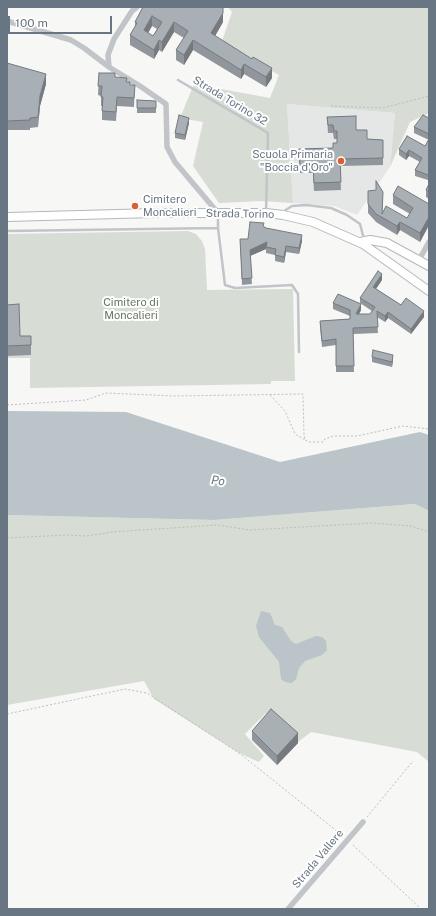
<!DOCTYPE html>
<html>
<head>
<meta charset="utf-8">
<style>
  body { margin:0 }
  #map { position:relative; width:436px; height:916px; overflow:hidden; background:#f7f7f5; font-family:"Public Sans",sans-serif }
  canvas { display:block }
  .frame { position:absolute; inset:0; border:8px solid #687684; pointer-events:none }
  .scale { position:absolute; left:8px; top:16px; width:104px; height:18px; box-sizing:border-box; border:2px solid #687684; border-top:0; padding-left:5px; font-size:12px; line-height:14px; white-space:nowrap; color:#687684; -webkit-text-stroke:3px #fff; paint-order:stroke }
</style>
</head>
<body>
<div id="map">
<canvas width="436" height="916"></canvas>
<div class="frame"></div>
<div class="scale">100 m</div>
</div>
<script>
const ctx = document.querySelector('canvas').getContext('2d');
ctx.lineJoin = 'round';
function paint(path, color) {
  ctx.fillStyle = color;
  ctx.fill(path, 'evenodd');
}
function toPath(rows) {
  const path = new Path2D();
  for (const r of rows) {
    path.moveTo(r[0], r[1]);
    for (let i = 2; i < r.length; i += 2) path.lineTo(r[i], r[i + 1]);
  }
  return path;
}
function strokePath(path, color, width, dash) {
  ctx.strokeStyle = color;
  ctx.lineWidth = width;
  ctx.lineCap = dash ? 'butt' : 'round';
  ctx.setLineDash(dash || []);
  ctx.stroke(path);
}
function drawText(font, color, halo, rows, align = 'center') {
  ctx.font = font + ' "Public Sans",sans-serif';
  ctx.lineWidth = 4;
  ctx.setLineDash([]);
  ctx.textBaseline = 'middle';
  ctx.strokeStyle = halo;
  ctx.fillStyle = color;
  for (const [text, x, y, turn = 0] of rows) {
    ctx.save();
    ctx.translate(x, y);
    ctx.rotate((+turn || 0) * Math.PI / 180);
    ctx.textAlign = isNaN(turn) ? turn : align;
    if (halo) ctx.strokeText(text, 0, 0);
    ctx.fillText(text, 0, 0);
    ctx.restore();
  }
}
paint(toPath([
  [287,104,395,113,390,167,357,215,334,206,293,203]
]), '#e5e6e6');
paint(toPath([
  [228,7,429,7,429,113,410,122,390,167,395,113,287,104,293,203,262,201,219,203,193,166,203,122,180,118,194,84,270,98,279,75,221,44,232,12],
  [188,231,196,234,202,241,205,249,207,290,293,289,295,381,271,381,271,384,30,388,30,358,7,358,7,234],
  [415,504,429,511,429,762,417,752,311,732,298,742,266,713,245,734,264,756,259,762,239,753,154,699,144,681,7,705,7,515,214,520]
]), '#d7dcd4');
paint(toPath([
  [7,411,126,412,280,462,420,432,429,435,429,511,415,504,214,520,7,515],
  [261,611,270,613,275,625,282,627,291,641,296,644,316,636,322,637,326,641,327,650,322,655,305,661,299,668,296,679,292,683,285,682,281,679,279,662,259,637,256,626]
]), '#bac4c9');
const secondary = toPath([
  [7,217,154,213,266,213,283,215,313,222,363,244,429,291],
  [361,242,370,240,387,243,429,266]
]);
strokePath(secondary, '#b3b8bd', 10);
strokePath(toPath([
  [331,106,383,108,429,96],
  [270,395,285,411,295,434,305,440],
  [7,405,86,400,106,393,174,396,303,394,304,435,305,440,310,442,323,442,325,439,333,436,357,436,403,426,429,429],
  [7,538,66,535,87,536,112,532,217,525,250,530,372,523,411,526,429,532],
  [7,714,125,689,147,693,239,753,343,836],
  [367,817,413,761],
  [353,845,421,909]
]), '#bbbdc0', 1, [2, 2]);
strokePath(toPath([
  [178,80,268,133,266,212],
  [281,213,292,206,306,205,331,208,347,215,360,224,364,239],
  [218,228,225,285,235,288,292,285,298,294,299,352],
  [7,231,218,228,218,215]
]), '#c1c4c8', 2.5);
strokePath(toPath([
  [137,7,132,11,114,39,108,55,109,67,140,86,166,104,167,147,175,162,218,213],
  [7,21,71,40,84,48,109,67],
  [419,260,429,242],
  [288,909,363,822]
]), '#c1c4c8', 5.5);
strokePath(secondary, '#fff', 8);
paint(toPath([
  [143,7,223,15,223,22,215,36,272,78,266,87,244,74,241,79,193,50,184,65,176,60,176,50,184,38,174,32,162,52,159,50,154,59,130,45,130,35,135,28,135,22],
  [152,26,157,29,153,36,148,33],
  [7,63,46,84,40,106,38,127,30,128,30,130,7,130],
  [99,73,115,77,126,82,130,85,135,85,134,107,117,106,116,121,102,120,102,106,101,106,101,96,98,95],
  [137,100,156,101,156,113,137,113],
  [327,117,356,130,367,139,383,140,383,165,340,166,341,190,314,191,313,173,300,173,299,149,333,148,337,143,337,139,334,139,333,133,328,133],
  [429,118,429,178,428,180,415,176,415,170,420,162,409,156,406,160,399,155,399,149,425,146,429,140,414,133,414,127],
  [189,123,185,140,175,138,175,133],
  [429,184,429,199,426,197,426,190],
  [368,191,383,200,382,213,407,218,410,214,393,204,393,195,429,204,429,225,420,242,400,230,397,235,376,222,368,213],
  [264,227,266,228,302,241,299,254,286,252,284,263,275,261,275,255,266,253,266,249,250,256,252,284,242,285,240,239,248,239],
  [382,280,376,289,401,305,424,317,411,334,388,318,385,322,377,317,378,333,353,334,354,372,336,372,336,345,322,347,320,327,320,321,350,319,350,316,333,309,333,303,361,310,359,314,370,314,372,311,360,303,360,298],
  [7,305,20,336,31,336,31,355,7,356],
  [372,357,393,360,392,367,372,362],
  [252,731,298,743,277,765,252,740]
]), '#90969c');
paint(toPath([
  [223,7,223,22,211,43,211,33],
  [152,16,152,26,144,40,144,30],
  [174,22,174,32,162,52,162,42],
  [159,40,159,50,154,59,154,50],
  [193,40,193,50,184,65,184,55],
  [244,64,244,74,241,79,241,70],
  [272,68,272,78,266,87,266,77],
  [46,74,46,84,40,106,38,127,40,96],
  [189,118,189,123,185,140,185,135],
  [409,150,409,156,406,160,406,154],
  [429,173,429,178,428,180,428,175],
  [429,217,429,225,420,242,420,233],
  [400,222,400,230,397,235,397,226],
  [302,235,302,241,299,254,299,248],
  [267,242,266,249,250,256,250,250],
  [286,246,286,252,284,263,284,257],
  [382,274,382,280,373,293,373,287],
  [361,304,361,310,356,320,356,314],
  [424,311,424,317,411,334,411,329],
  [388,312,388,318,385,322,385,316],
  [393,355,393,360,392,367,392,362],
  [298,733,298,743,277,765,277,756]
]), '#767a7f');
const building = toPath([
  [143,7,223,7,223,13,211,33,252,59,253,57,272,68,266,77,244,64,241,70,193,40,184,55,176,50,188,31,174,22,162,42,159,40,154,50,130,35,137,23,135,22,143,7],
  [152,16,162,22,153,36,144,30,152,16],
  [7,63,46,74,40,96,38,117,30,118,30,120,7,121,7,63],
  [99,73,115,73,115,77,127,78,126,82,130,82,130,85,135,85,134,98,117,97,116,112,102,111,103,97,101,97,102,86,98,86,99,73],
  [137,100,156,101,156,108,137,108,137,100],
  [179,115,189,118,185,135,175,133,179,115],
  [423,115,429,118,429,134,414,127,423,115],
  [356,116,356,130,367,130,367,139,383,140,383,158,340,159,341,182,314,183,313,165,300,166,299,149,333,148,333,143,337,143,337,131,334,131,333,125,328,125,327,117,356,116],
  [407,136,425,146,429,139,429,173,428,175,415,170,422,158,409,150,406,154,399,149,407,136],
  [376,181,383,192,382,214,386,206,407,218,413,208,393,195,398,186,429,204,429,217,420,233,400,222,397,226,376,214,368,204,368,191,376,190,376,181],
  [429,184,429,192,426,190,429,184],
  [250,222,264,223,263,226,266,228,302,235,299,248,286,246,284,257,275,255,276,249,266,247,267,242,250,250,252,278,242,279,240,239,248,239,250,222],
  [378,271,382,274,373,287,401,305,406,298,424,311,411,329,388,312,385,316,377,311,378,327,353,328,354,366,336,366,336,339,322,341,320,321,350,319,350,310,333,303,338,294,361,304,356,314,370,314,375,307,360,298,378,271],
  [19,304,20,336,31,336,31,345,7,346,7,305,19,304],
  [373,350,393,355,392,362,372,357,373,350],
  [271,709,298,733,277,756,252,731,271,709]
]);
paint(building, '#a8afb5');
strokePath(building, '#767a7f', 1);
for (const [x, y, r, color] of [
  [341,161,4,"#db5f31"],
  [135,206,4,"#db5f31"]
]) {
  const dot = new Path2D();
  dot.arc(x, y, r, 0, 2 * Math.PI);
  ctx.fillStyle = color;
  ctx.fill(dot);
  strokePath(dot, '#fff', 1.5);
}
drawText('11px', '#687684', '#fff', [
  ["Strada Torino 32",230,101,31],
  ["Strada Torino",240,214,1],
  ["Strada Vallere",318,859,-50]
]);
drawText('11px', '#687684', '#fff', [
  ["Scuola Primaria",333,155],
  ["\"Boccia d'Oro\"",333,168],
  ["Cimitero",143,200,"left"],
  ["Moncalieri",143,213,"left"]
], 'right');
drawText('11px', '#667762', '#fff', [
  ["Cimitero di",131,303],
  ["Moncalieri",131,316]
]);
drawText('italic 12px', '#637780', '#fff', [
  ["Po",218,481,6]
]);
</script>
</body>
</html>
